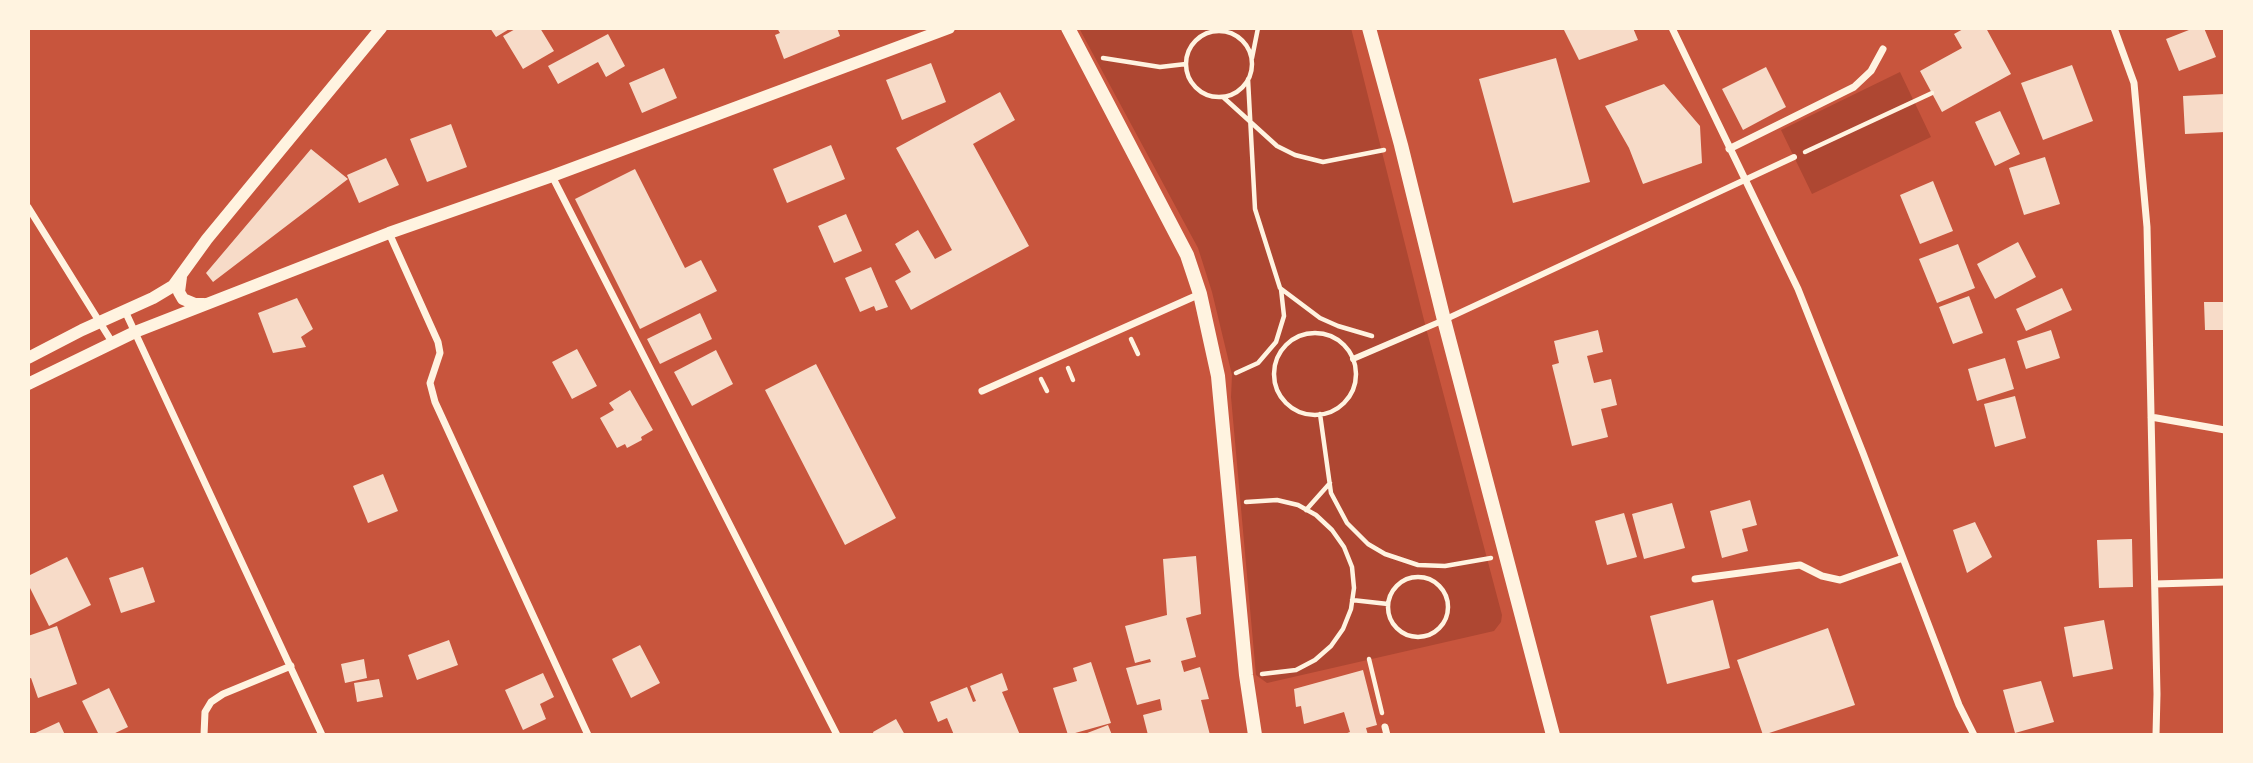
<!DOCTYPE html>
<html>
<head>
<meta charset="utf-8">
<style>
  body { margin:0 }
  #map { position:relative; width:2253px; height:763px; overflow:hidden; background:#c8553d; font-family:"Noto Serif",serif }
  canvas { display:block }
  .frame { position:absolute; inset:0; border:30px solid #fff3e0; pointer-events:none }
</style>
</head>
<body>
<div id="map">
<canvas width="2253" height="763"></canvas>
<div class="frame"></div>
</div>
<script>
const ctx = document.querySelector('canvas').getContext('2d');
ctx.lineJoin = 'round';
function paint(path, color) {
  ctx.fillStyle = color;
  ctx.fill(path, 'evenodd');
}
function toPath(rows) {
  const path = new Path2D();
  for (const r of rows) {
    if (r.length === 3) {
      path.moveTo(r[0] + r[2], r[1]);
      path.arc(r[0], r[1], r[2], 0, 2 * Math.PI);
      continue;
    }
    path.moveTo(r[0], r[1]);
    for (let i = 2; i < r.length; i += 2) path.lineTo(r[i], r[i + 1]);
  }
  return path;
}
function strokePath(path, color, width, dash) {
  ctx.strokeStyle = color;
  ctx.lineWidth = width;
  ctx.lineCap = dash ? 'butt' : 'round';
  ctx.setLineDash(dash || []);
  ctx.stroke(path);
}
paint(toPath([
  [1079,28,1351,28,1426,328,1502,615,1501,622,1494,631,1267,683,1256,675,1231,397,1232,375,1212,292,1198,248],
  [1900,72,1931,137,1812,194,1781,130]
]), '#ae4732');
paint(toPath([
  [490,28,511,28,496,37],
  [517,28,540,28,554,51,523,69,503,36],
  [777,28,837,28,840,36,784,59,775,35,780,33],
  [1563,28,1633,28,1638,40,1579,60],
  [1965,28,1986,28,2011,74,1942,112,1920,71,1962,48,1954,34],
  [2194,28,2204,28,2216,57,2179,71,2166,39],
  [608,34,625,66,606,77,598,62,558,84,548,66],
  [1556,58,1590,182,1513,203,1479,79],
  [931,63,946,102,902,120,886,80],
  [2072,65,2093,121,2043,140,2021,83],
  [1766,67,1786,107,1743,130,1722,89],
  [664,68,677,98,642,113,629,83],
  [1664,84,1700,126,1702,163,1643,184,1629,148,1605,106],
  [1000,92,1015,120,973,144,1029,246,911,310,895,281,911,272,895,244,918,230,935,259,952,250,896,148],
  [2225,94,2225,132,2185,134,2183,96],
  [2000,111,2020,154,1995,166,1975,122],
  [451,124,467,167,427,182,410,139],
  [831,145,845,179,787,203,773,169],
  [311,149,348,179,213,282,206,273],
  [2045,157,2060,204,2024,215,2009,168],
  [386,158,399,185,359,203,347,175],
  [635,169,685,268,701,260,717,291,640,329,575,199],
  [1933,181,1953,231,1920,244,1900,195],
  [846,214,862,251,834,263,818,226],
  [2018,242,2036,277,1995,299,1977,264],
  [1958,244,1975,288,1937,303,1919,259],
  [871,267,888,307,876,311,874,306,860,312,845,278],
  [2062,288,2072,310,2026,331,2016,309],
  [1969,296,1983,333,1953,344,1939,307],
  [297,298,313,329,301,337,306,347,273,353,258,313],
  [2204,302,2225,302,2225,330,2205,330],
  [700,313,712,339,660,364,647,339],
  [1598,330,1603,352,1587,356,1594,383,1611,379,1617,405,1601,409,1608,437,1572,446,1552,365,1559,363,1554,341],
  [2051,330,2060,358,2026,369,2017,341],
  [577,349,597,386,572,399,552,362],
  [716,350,733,384,692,406,674,372],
  [2005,358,2014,389,1977,401,1968,369],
  [816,364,896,518,845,545,765,390],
  [630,390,653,430,641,437,642,440,627,448,625,444,617,448,600,418,614,410,609,403],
  [2015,396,2026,438,1995,447,1984,404],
  [383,474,398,511,368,523,353,486],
  [1750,500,1757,525,1742,529,1748,551,1722,558,1710,511],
  [1672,503,1685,548,1644,559,1632,514],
  [1624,513,1637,557,1607,565,1595,521],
  [1975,522,1992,557,1967,573,1953,530],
  [2132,539,2133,587,2099,588,2097,540],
  [1196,556,1201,614,1186,618,1196,657,1181,661,1184,672,1200,667,1209,699,1201,700,1210,735,1148,735,1143,715,1162,710,1160,699,1137,705,1126,668,1151,662,1150,659,1135,663,1125,626,1167,615,1163,559],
  [67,557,91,605,49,626,28,584,28,576],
  [143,567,155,602,121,613,109,578],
  [1713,600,1730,668,1667,684,1650,616],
  [2104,620,2113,669,2073,677,2064,627],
  [57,626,77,684,38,698,31,678,28,679,28,636],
  [1828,628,1855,705,1763,735,1737,660],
  [449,640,458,665,417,680,408,655],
  [640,645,660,683,631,698,612,659],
  [364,659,367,678,345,683,341,664],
  [1091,662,1111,723,1068,735,1053,688,1077,681,1073,668],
  [1363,670,1377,725,1366,728,1368,735,1342,735,1350,732,1344,712,1304,724,1301,706,1296,707,1294,689],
  [543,673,554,697,540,704,546,719,523,730,505,690],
  [1002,673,1008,690,1002,692,1020,735,954,735,947,718,938,722,930,702,967,687,973,702,976,701,970,686],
  [379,679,383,697,357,702,354,683],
  [2041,681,2054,722,2015,733,2003,690],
  [109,688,128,727,111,735,99,735,82,701],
  [896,719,905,735,874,735,873,732],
  [59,722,65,735,31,735],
  [1108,725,1112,735,1082,735]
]), '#f7dbc8');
strokePath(toPath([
  [1219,64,33],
  [1103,58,1160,67,1186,64],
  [1252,58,1258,28],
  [1248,79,1255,209,1280,288,1320,318,1338,326,1372,336],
  [1223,97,1277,146,1295,155,1323,162,1384,150],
  [1805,152,1932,93],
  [1315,374,41],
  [1131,339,1138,354],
  [1068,368,1073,380],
  [1236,373,1258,363,1276,342,1284,316,1281,289],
  [1041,379,1047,391],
  [1320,414,1331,493,1347,523,1368,544,1385,554,1418,565,1445,566,1491,558],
  [1246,502,1277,500,1298,505,1316,515,1332,530,1344,547,1352,567,1354,588,1351,609,1343,629,1331,646,1315,660,1296,670,1262,674],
  [1306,510,1330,483],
  [1418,607,30],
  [1352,600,1388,604],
  [1369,659,1382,713]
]), '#fff3e0', 4.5);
strokePath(toPath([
  [1353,359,1444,320,1794,157]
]), '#fff3e0', 6);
strokePath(toPath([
  [1672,28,1798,289,1863,453,1959,705,1974,735],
  [2114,28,2134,83,2147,227,2157,694,2156,735],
  [1729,149,1854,87,1871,71,1883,49],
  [552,176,837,735],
  [28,207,112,342],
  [389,233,438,342,440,353,430,383,435,402,588,735],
  [125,311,322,735],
  [982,391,1200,294],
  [2151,417,2225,430],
  [1695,579,1800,565,1822,576,1840,580,1903,558],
  [2155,584,2225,582],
  [1385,727,1387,735],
  [204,735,205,712,211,702,223,694,291,666]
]), '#fff3e0', 7);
strokePath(toPath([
  [181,277,179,292,183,299,195,304,204,304],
  [28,358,82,330,153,298,173,286,207,239,381,28],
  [28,384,135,332,389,233,552,176,949,28]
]), '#fff3e0', 12);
strokePath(toPath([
  [1068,28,1187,255,1200,294,1218,376,1246,675,1255,735],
  [1369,28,1401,145,1444,320,1553,735]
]), '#fff3e0', 14);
</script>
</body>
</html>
